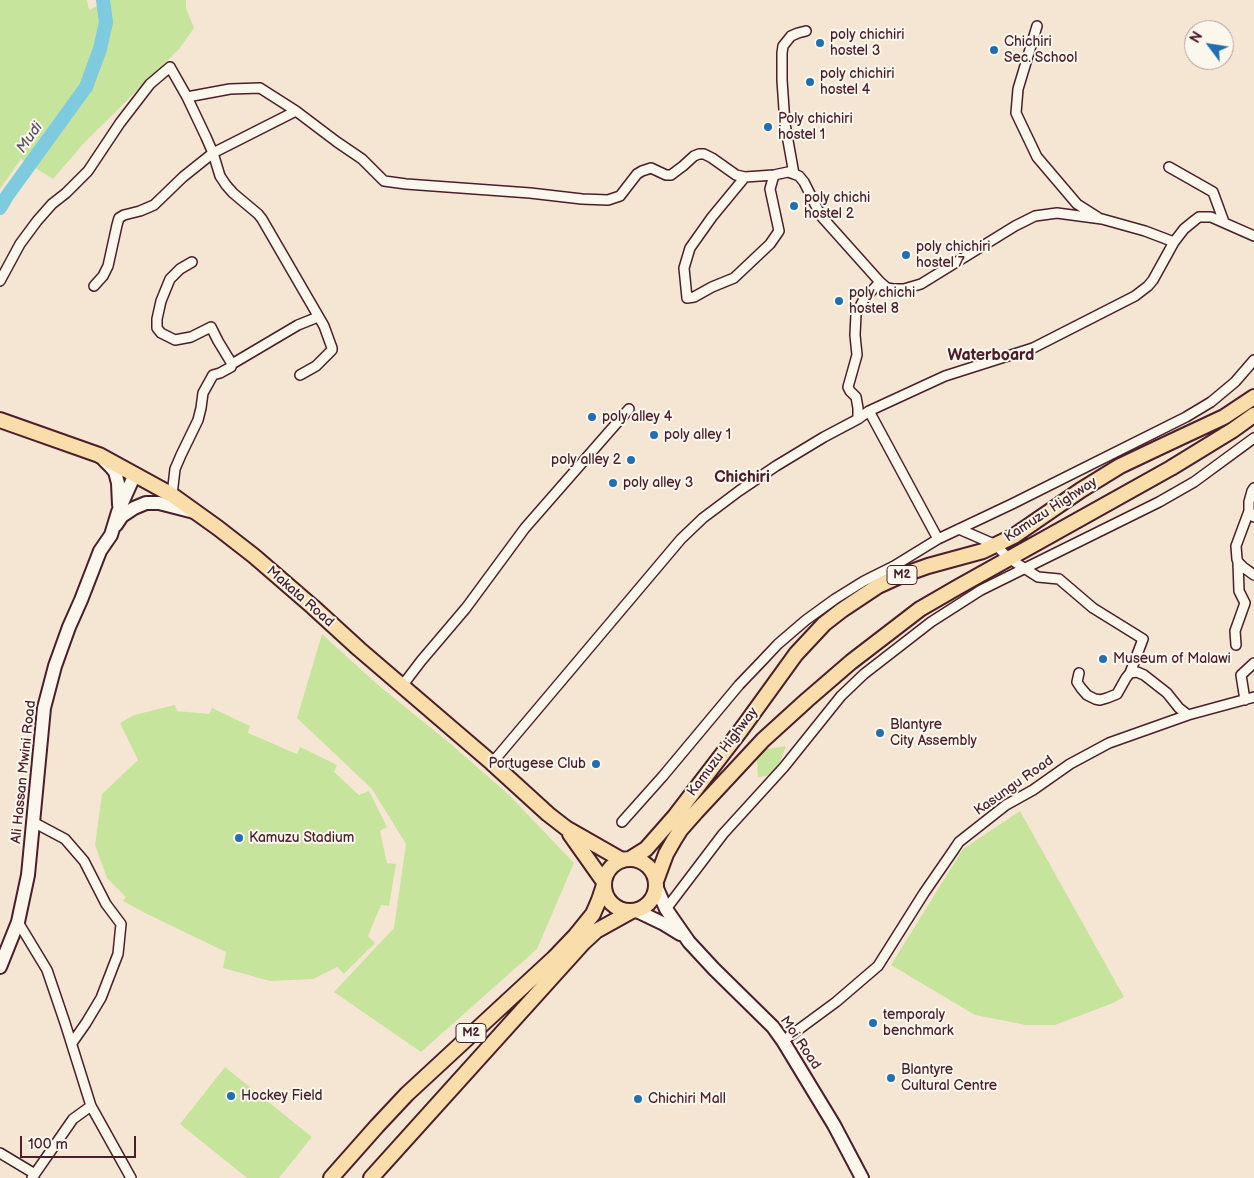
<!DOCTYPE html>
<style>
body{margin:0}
#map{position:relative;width:1254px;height:1178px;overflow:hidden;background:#f5e6d3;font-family:"Balsamiq Sans",sans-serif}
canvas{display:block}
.north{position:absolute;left:1184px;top:20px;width:50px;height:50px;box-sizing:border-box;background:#fbf7ec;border:1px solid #b4a19f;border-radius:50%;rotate:301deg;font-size:14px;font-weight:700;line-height:20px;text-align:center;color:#4a1f2b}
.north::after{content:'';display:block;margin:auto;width:18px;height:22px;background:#1f6fb2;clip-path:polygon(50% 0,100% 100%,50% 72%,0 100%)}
.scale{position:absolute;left:20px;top:1136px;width:116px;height:22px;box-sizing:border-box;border:2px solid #4a1f2b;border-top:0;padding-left:6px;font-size:15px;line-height:18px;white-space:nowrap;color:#4a1f2b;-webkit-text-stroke:4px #fbf7ec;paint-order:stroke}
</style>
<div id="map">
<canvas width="1254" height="1178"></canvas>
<div class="north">N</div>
<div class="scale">100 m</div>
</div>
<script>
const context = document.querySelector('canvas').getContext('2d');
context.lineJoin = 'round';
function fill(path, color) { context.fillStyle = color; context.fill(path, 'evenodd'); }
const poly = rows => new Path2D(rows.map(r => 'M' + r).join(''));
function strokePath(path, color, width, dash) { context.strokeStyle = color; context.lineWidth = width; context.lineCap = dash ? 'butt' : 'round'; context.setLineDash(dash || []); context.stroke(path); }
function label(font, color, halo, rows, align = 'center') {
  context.font = font + ' "Balsamiq Sans",sans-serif'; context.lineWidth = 4; context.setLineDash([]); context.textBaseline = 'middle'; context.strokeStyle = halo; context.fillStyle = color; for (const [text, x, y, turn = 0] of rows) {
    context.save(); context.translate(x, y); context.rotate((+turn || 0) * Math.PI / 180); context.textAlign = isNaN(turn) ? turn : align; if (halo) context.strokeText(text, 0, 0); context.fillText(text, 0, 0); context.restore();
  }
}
const green = poly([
 [0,0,87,0,89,10,111,0,186,0,186,8,194,28,179,49,84,143,53,179,21,159,0,189],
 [322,634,378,685,452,745,509,795,574,863,537,949,421,1052,334,992,394,928,406,844,372,789,297,718],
 [175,705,177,711,209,714,212,708,250,726,248,733,297,754,300,747,337,765,334,772,359,795,369,791,387,827,380,831,387,863,396,864,389,906,381,905,368,936,375,943,344,974,337,967,313,979,270,981,223,968,226,952,145,913,123,901,126,897,107,878,95,845,102,794,138,760,120,723,134,715],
 [786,746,775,775,758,777,757,760,762,750],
 [1020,811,1124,997,1113,1003,1055,1025,1026,1025,975,1015,891,965,963,849],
 [225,1067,312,1137,279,1178,247,1178,180,1124]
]);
const river = poly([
 [0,208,7,196,86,87,100,49,106,22,103,0]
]);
const minor = poly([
 [1037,26,1018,89,1016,113,1037,157,1077,204,1099,218],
 [187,97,230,89,260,88,296,111],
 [1169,167,1213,192,1224,222],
 [794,174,785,124,782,80,782,53,783,46,791,36,798,33,806,31],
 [745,177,712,217,690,248,684,268,687,298,694,297,712,287,734,278,770,244,779,231,770,189,774,175],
 [192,262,180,269,170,279,161,301,157,319,157,328,161,333,175,340,191,337,211,327,218,341,232,364],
 [0,281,20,244,37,221,52,204,66,193,88,171,120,123,150,84,170,67,187,97,206,137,213,153,220,176,226,185,233,193,258,214,262,219,324,326,332,348,332,350,316,366,300,375],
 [94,286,103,276,108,266,117,225,119,218,124,215,140,211,154,205,183,177,213,153,296,111,337,142,362,159,384,181,406,184,530,193,582,199,608,200,620,196,637,174,642,171,651,168,666,175,671,175,683,166,694,156,699,154,704,154,712,158,736,175,745,177,774,175,788,172,794,174,799,176,804,182,821,216,880,282,887,288,893,289,904,289,921,284,1015,226,1035,216,1057,213,1102,219,1145,231,1174,242],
 [869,411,938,539],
 [858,419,858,408,856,397,850,391,848,387,857,355,855,335,856,314,864,299,880,282],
 [1254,488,1252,491,1249,502,1249,511,1254,517],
 [172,495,175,469,181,455,198,420,201,408,203,393,213,375,220,373,231,367,232,364,298,325,318,317],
 [1249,511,1236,546,1237,559,1238,562,1243,567,1254,575],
 [959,529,996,545,1007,557,1038,577,1059,579,1093,608,1143,639,1130,673],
 [1236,645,1235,631,1245,603,1239,591,1238,562],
 [1079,673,1077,682,1081,688,1087,695,1095,699,1100,700,1107,698,1117,694,1126,678,1130,673,1137,672,1144,675,1167,693,1179,708,1188,715],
 [402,686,421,661,466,608,525,528,629,409],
 [1245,700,1241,675,1254,663],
 [492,763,681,539,703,518,739,491,776,466,824,437,858,419,869,411,945,376,1033,348,1135,296,1148,286,1153,280,1174,242,1184,229,1195,220,1199,217,1211,217,1254,236],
 [33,822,65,839,84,861,106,904,121,924,118,954,101,998,86,1023,72,1043],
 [622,822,663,776,739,685,762,661,778,644,806,620,835,599,864,581,894,566,938,539,1012,504,1186,417,1211,402,1235,382,1254,360],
 [666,909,723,834,784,767,841,696,864,674,931,622,981,590,1159,502,1194,482,1254,438],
 [18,922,47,970,65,1023,91,1106,131,1178],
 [783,1041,836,1002,878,966,924,893,953,851,959,842,1006,805,1033,790,1070,764,1109,743,1188,715,1254,697],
 [0,1153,35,1174],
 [32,1178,73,1119,91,1106]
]);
const secondary = poly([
 [104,460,110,466,115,472,118,483,119,505],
 [116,525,122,516,134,508,146,503,159,503,194,512],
 [656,886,666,909,689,942,714,969,773,1027,783,1041,834,1125,862,1178],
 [637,911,662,923,680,934],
 [0,967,18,922,28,875,44,708,55,666,69,627,81,600,100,551,111,535,118,512,135,474]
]);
const primary = poly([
 [0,420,99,455,172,495,218,528,254,556,313,607,359,649,492,763,548,814,566,828,622,860],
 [570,834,604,882]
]);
const trunk = poly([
 '604 885a26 26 0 1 1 52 0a26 26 0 1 1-52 0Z',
 [630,859,646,849,675,816,741,730,796,654,824,624,842,610,878,586,900,576,928,566,983,551,1014,536,1081,490,1120,466,1160,447,1224,417,1254,397],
 [656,881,666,854,674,840,681,829,696,812,763,740,807,700,851,662,920,609,958,587,1171,468,1233,430,1254,415],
 [331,1178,377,1126,407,1094,554,958,576,935,593,914,599,900,604,885],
 [371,1178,583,943,596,931,632,911]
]);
const markers = [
 [820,43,5,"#1f6fb2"],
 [994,50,5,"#1f6fb2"],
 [810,82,5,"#1f6fb2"],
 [768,127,5,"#1f6fb2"],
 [794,206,5,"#1f6fb2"],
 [906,255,5,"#1f6fb2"],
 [839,301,5,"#1f6fb2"],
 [592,417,5,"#1f6fb2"],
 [654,435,5,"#1f6fb2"],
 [631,460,5,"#1f6fb2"],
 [613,483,5,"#1f6fb2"],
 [1103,659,5,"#1f6fb2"],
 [880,733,5,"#1f6fb2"],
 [596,764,5,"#1f6fb2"],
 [239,838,5,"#1f6fb2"],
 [873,1023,5,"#1f6fb2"],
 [891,1078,5,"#1f6fb2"],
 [231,1096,5,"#1f6fb2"],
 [638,1099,5,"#1f6fb2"]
];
const shields = [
 [902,575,30],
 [471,1033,30]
];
const shieldNames = [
 ["M2",902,575],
 ["M2",471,1033]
];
const poiNames = [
 ["poly chichiri",830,35],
 ["hostel 3",830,51],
 ["Chichiri",1004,42],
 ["Sec. School",1004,58],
 ["poly chichiri",820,74],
 ["hostel 4",820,90],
 ["Poly chichiri",778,119],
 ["hostel 1",778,135],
 ["poly chichi",804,198],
 ["hostel 2",804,214],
 ["poly chichiri",916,247],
 ["hostel 7",916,263],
 ["poly chichi",849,293],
 ["hostel 8",849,309],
 ["poly alley 4",602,417],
 ["poly alley 1",664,435],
 ["poly alley 2",621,460,"right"],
 ["poly alley 3",623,483],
 ["Museum of Malawi",1113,659],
 ["Blantyre",890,725],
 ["City Assembly",890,741],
 ["Portugese Club",586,764,"right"],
 ["Kamuzu Stadium",249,838],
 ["temporaly",883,1015],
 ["benchmark",883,1031],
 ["Blantyre",901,1070],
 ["Cultural Centre",901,1086],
 ["Hockey Field",241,1096],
 ["Chichiri Mall",648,1099]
];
const streetNames = [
 ["Kamuzu Highway",1051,510,-33],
 ["Makata Road",300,597,41],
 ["Kamuzu Highway",723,752,-53],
 ["Ali Hassan Mwini Road",24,772,-84],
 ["Kasungu Road",1014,786,-35],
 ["Moi Road",800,1043,56]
];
const waterNames = [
 ["Mudi",30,138,-55]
];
const quarterNames = [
 ["Waterboard",991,356],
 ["Chichiri",742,478]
];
fill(green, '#c7e49c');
strokePath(river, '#7ecade', 14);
strokePath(minor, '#4a1f2b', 12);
strokePath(secondary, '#4a1f2b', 16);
strokePath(primary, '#4a1f2b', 18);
strokePath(trunk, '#4a1f2b', 18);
strokePath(minor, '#fbf7ec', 9);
strokePath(secondary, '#fbf7ec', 12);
strokePath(primary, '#f9deab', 14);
strokePath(trunk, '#f9deab', 14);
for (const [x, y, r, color] of markers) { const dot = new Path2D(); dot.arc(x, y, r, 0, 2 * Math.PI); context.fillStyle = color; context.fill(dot); strokePath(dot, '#fbf7ec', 2); }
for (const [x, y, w] of shields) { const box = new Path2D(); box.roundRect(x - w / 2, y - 9.5, w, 19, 4); context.fillStyle = '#fbf7ec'; context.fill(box); strokePath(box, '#4a1f2b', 1); }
label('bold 12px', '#4a1f2b', null, shieldNames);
label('14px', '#4a1f2b', '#fbf7ec', poiNames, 'left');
label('14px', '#4a1f2b', '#fbf7ec', streetNames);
label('italic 15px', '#5a5261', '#fbf7ec', waterNames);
label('bold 16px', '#4a1f2b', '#fbf7ec', quarterNames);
</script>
